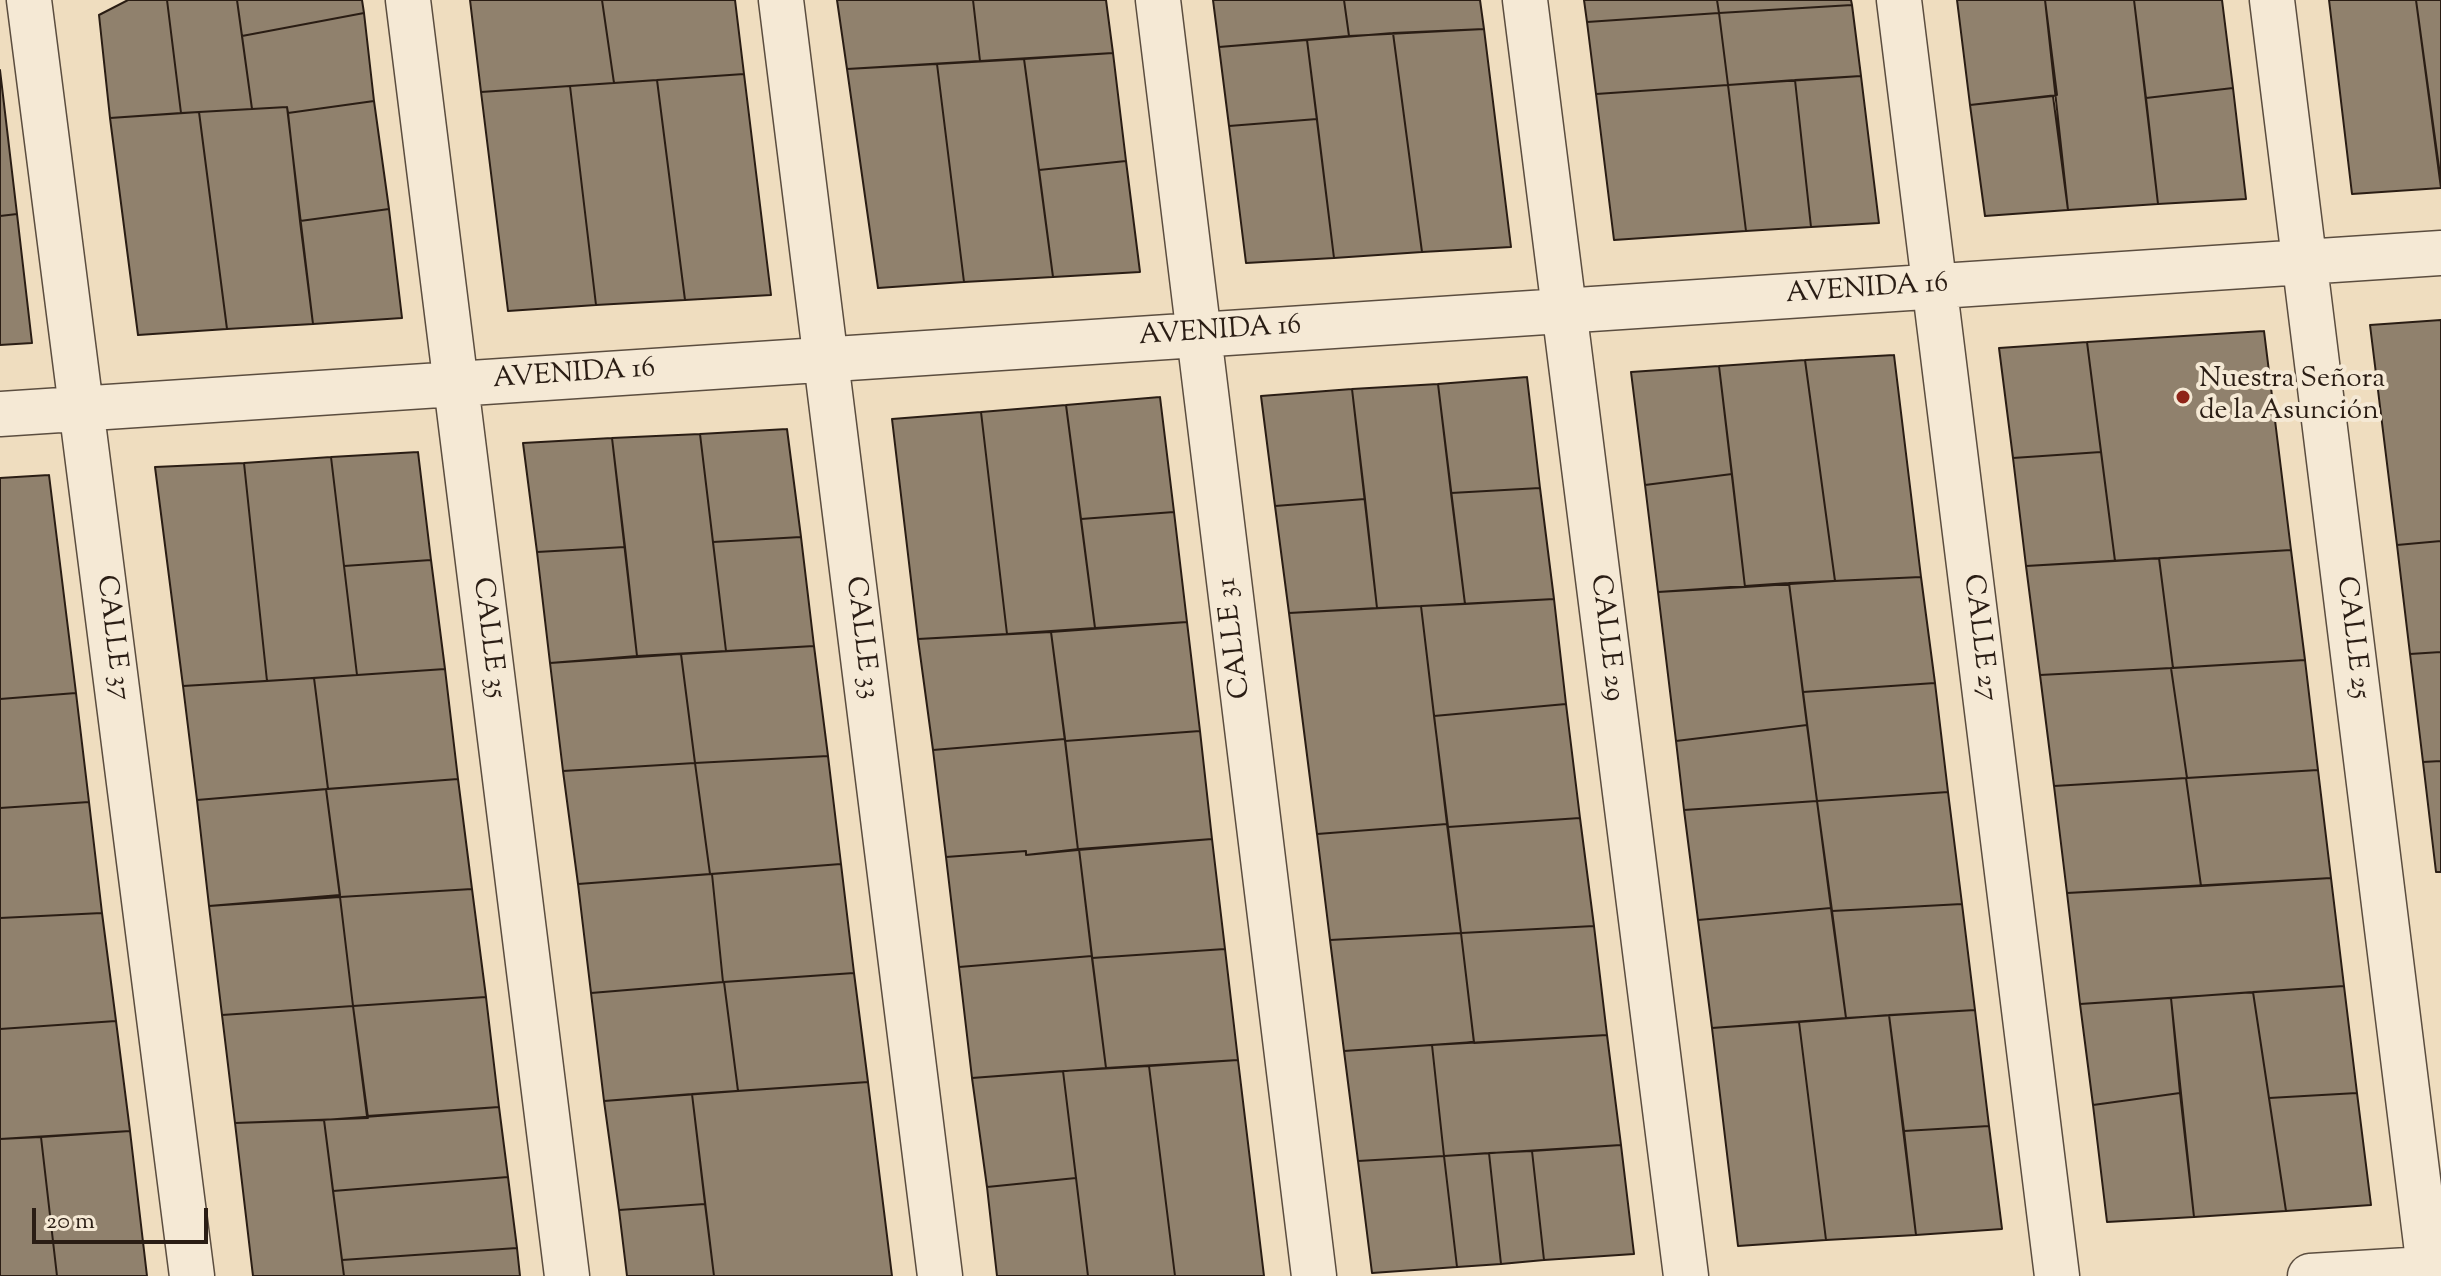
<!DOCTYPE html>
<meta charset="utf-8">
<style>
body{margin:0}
#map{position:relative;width:2441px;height:1276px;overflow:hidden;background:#efddbf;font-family:"Sorts Mill Goudy",serif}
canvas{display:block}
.scale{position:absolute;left:32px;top:1208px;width:176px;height:36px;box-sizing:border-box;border:4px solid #2a1d14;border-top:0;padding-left:10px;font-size:24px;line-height:28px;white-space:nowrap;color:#2a1d14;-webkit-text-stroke:6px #f5e9d5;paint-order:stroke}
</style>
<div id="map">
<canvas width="2441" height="1276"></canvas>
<div class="scale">20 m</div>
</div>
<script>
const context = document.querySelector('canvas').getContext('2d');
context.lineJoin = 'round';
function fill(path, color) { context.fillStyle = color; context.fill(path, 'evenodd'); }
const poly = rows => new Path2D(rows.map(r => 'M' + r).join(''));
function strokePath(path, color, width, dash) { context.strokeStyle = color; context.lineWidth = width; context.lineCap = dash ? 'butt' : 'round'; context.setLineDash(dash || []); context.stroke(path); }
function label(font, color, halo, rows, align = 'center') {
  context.font = font + ' "Sorts Mill Goudy",serif'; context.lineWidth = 8; context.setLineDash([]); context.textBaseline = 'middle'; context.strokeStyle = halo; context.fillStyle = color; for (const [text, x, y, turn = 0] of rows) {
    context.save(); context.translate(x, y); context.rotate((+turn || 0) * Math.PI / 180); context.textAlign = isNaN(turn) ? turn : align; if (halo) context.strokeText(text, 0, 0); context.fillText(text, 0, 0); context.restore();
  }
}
const building = poly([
 [128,0,167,0,181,113,110,118,99,15,128,0],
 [167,0,237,0,252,109,181,113,167,0],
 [237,0,362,0,364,13,242,36,237,0],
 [470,0,602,0,614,83,481,92,470,0],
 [602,0,735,0,744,74,614,83,602,0],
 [837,0,973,0,980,61,847,69,837,0],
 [973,0,1106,0,1113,53,980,61,973,0],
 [1213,0,1344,0,1349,36,1219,47,1213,0],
 [1344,0,1480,0,1484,29,1349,36,1344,0],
 [1584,0,1717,0,1719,13,1587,22,1584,0],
 [1717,0,1851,0,1852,5,1719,13,1717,0],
 [1957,0,2045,0,2057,95,1970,105,1957,0],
 [2045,0,2134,0,2158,204,2068,210,2045,0],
 [2134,0,2222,0,2233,88,2146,98,2134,0],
 [2329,0,2416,0,2441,188,2352,194,2329,0],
 [2416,0,2441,0,2441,182,2416,0],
 [1852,5,1861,76,1728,85,1719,13,1852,5],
 [364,13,374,101,288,113,287,107,252,109,242,36,364,13],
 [1719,13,1728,85,1596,94,1587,22,1719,13],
 [1484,29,1511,247,1422,252,1393,33,1484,29],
 [1393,33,1422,252,1334,258,1307,40,1393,33],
 [1307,40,1317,119,1229,126,1219,47,1307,40],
 [1113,53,1126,161,1039,170,1024,59,1113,53],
 [1024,59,1053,277,964,282,937,64,1024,59],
 [937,64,964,282,878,288,847,69,937,64],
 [0,70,17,214,0,216,0,70],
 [744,74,771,295,685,300,657,80,744,74],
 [1861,76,1879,223,1811,227,1795,80,1861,76],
 [657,80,685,300,596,305,570,86,657,80],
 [1795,80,1811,227,1746,231,1728,85,1795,80],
 [1728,85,1746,231,1614,240,1596,94,1728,85],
 [570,86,596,305,508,311,481,92,570,86],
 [2233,88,2246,199,2158,204,2146,98,2233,88],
 [2053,96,2068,210,1985,216,1970,105,2053,96],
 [374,101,389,209,300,221,288,113,374,101],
 [287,107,313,324,227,329,199,112,287,107],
 [199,112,227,329,138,335,110,118,199,112],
 [1317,119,1334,258,1246,263,1229,126,1317,119],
 [1126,161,1140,272,1053,277,1039,170,1126,161],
 [389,209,402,318,313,324,300,221,389,209],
 [17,214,32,343,0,345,0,216,17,214],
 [2441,320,2441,541,2397,545,2370,325,2441,320],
 [2264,331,2291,550,2115,561,2087,342,2264,331],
 [2087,342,2101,452,2013,458,1999,348,2087,342],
 [1894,355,1921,577,1835,581,1805,360,1894,355],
 [1805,360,1835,581,1745,587,1719,366,1805,360],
 [1719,366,1732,474,1645,485,1631,372,1719,366],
 [1527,377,1540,488,1451,493,1438,384,1527,377],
 [1438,384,1465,604,1377,608,1352,389,1438,384],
 [1352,389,1365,499,1275,506,1261,396,1352,389],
 [1160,397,1174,512,1081,519,1066,405,1160,397],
 [1066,405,1095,628,1007,634,981,412,1066,405],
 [981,412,1007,634,918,639,892,419,981,412],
 [787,429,801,537,713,542,700,434,787,429],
 [700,434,726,651,637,656,612,438,700,434],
 [612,438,625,547,537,552,523,443,612,438],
 [418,452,431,560,344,566,331,457,418,452],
 [2101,452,2115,561,2026,566,2013,458,2101,452],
 [331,457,357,675,267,681,244,463,331,457],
 [244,463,267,681,183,686,155,467,244,463],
 [1732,474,1745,587,1658,592,1645,485,1732,474],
 [49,475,76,693,0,699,0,478,49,475],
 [1540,488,1554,599,1465,604,1451,493,1540,488],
 [1365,499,1377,608,1289,613,1275,506,1365,499],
 [1174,512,1187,622,1095,628,1081,519,1174,512],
 [801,537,814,646,726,651,713,542,801,537],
 [2441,541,2441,652,2410,654,2397,545,2441,541],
 [625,547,637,656,550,663,537,552,625,547],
 [2291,550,2305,660,2173,668,2159,558,2291,550],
 [2159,558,2173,668,2040,675,2026,566,2159,558],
 [431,560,445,669,357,675,344,566,431,560],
 [1921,577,1935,683,1803,692,1789,583,1921,577],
 [1789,583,1807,725,1676,741,1658,592,1789,583],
 [1554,599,1566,704,1434,716,1421,606,1554,599],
 [1421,606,1447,824,1317,834,1289,613,1421,606],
 [1187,622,1200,731,1065,741,1051,632,1187,622],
 [1051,632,1065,739,933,750,918,639,1051,632],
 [814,646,828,756,695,763,681,654,814,646],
 [2441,652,2441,761,2423,762,2410,654,2441,652],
 [681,654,695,763,563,771,550,663,681,654],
 [2305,660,2318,770,2187,778,2171,668,2305,660],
 [2171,668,2187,778,2054,786,2040,675,2171,668],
 [445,669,458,779,328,789,314,678,445,669],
 [314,678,328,789,197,800,183,686,314,678],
 [1935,683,1948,792,1817,801,1803,692,1935,683],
 [76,693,89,802,0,808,0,699,76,693],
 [1566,704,1580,818,1448,827,1434,716,1566,704],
 [1807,725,1817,801,1684,810,1676,741,1807,725],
 [1200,731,1212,839,1078,850,1065,741,1200,731],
 [1065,739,1078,850,1026,855,1026,851,946,857,933,750,1065,739],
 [828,756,841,864,710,874,695,763,828,756],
 [2441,761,2441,872,2436,872,2423,762,2441,761],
 [695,763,710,874,578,884,563,771,695,763],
 [2318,770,2331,878,2201,886,2186,778,2318,770],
 [2186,778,2201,886,2067,893,2054,786,2186,778],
 [458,779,472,889,340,897,326,789,458,779],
 [326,789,340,895,209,906,197,800,326,789],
 [1948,792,1962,904,1832,911,1817,801,1948,792],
 [1817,801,1831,908,1698,920,1684,810,1817,801],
 [89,802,102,913,0,918,0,808,89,802],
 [1580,818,1594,926,1461,933,1448,827,1580,818],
 [1447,824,1461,933,1330,940,1317,834,1447,824],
 [1212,839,1225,949,1092,958,1079,849,1212,839],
 [1079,849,1092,956,959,967,946,857,1026,851,1026,855,1079,849],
 [841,864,854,973,723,982,712,874,841,864],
 [712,874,723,982,591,993,578,884,712,874],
 [2331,878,2344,986,2080,1004,2067,893,2331,878],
 [472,889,486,997,353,1006,340,897,472,889],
 [340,897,353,1006,222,1015,209,906,340,897],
 [1962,904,1975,1010,1846,1018,1832,911,1962,904],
 [1831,908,1846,1018,1712,1028,1698,920,1831,908],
 [102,913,116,1021,0,1029,0,918,102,913],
 [1594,926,1607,1035,1474,1043,1461,933,1594,926],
 [1461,933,1474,1042,1344,1051,1330,940,1461,933],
 [1225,949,1238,1060,1106,1068,1092,958,1225,949],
 [1092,956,1106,1068,972,1078,959,967,1092,956],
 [854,973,868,1082,738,1091,724,982,854,973],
 [724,982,738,1091,604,1101,591,993,724,982],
 [2344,986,2357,1093,2269,1098,2253,992,2344,986],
 [2253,992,2286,1211,2194,1217,2171,998,2253,992],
 [486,997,499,1107,367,1116,353,1006,486,997],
 [2171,998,2180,1093,2093,1105,2080,1004,2171,998],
 [353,1006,368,1118,235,1123,222,1015,353,1006],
 [1975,1010,1989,1126,1904,1131,1889,1015,1975,1010],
 [1889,1015,1916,1235,1826,1240,1799,1022,1889,1015],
 [116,1021,130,1131,0,1139,0,1029,116,1021],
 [1799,1022,1826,1240,1738,1246,1712,1028,1799,1022],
 [1607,1035,1621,1145,1444,1156,1432,1045,1607,1035],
 [1432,1045,1444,1156,1358,1161,1344,1051,1432,1045],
 [1238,1060,1264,1276,1175,1276,1149,1066,1238,1060],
 [1149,1066,1175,1276,1088,1276,1063,1071,1149,1066],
 [1063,1071,1076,1178,987,1187,972,1078,1063,1071],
 [868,1082,892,1276,714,1276,692,1094,868,1082],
 [2180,1093,2194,1217,2107,1222,2093,1105,2180,1093],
 [2357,1093,2371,1205,2286,1211,2269,1098,2357,1093],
 [692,1094,705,1204,619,1210,604,1101,692,1094],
 [499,1107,508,1177,333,1191,324,1120,499,1107],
 [324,1120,344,1276,253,1276,235,1123,324,1120],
 [1989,1126,2002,1229,1916,1235,1904,1131,1989,1126],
 [130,1131,147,1276,57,1276,41,1137,130,1131],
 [41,1137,57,1276,0,1276,0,1139,41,1137],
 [1621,1145,1634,1254,1544,1260,1532,1151,1621,1145],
 [1532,1151,1544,1260,1501,1264,1489,1153,1532,1151],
 [1489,1153,1501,1264,1457,1267,1444,1156,1489,1153],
 [1444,1156,1457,1267,1372,1273,1358,1161,1444,1156],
 [508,1177,517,1248,342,1260,333,1191,508,1177],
 [1076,1178,1088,1276,997,1276,987,1187,1076,1178],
 [705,1204,714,1276,627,1276,619,1210,705,1204],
 [517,1248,520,1276,344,1276,342,1260,517,1248]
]);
const minor = poly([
 [29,0,192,1276],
 [408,0,567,1276],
 [781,0,940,1276],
 [1158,0,1314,1276],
 [1525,0,1686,1276],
 [1899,0,2057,1276],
 [2272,0,2430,1276],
 [0,414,2441,253],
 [2310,1276,2441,1268]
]);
const markers = [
 [2183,397,8,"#8f2418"]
];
const streetNames = [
 ["AVENIDA 16",1867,291,-4],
 ["AVENIDA 16",1220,333,-4],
 ["AVENIDA 16",574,376,-4],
 ["CALLE 37",111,638,83],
 ["CALLE 35",487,638,83],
 ["CALLE 33",860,638,83],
 ["CALLE 31",1236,638,-97],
 ["CALLE 29",1605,638,83],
 ["CALLE 27",1978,638,83],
 ["CALLE 25",2351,638,83]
];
const poiNames = [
 ["Nuestra Señora",2199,381],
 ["de la Asunción",2199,413]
];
fill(building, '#90816d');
strokePath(building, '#2a1d14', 2);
strokePath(minor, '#5b4d3f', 47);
strokePath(minor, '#f5e9d5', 44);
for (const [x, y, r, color] of markers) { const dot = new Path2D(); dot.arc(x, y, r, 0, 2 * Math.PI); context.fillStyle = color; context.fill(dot); strokePath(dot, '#f5e9d5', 3); }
label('28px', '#2a1d14', '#f5e9d5', streetNames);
label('28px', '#2a1d14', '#f5e9d5', poiNames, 'left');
</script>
